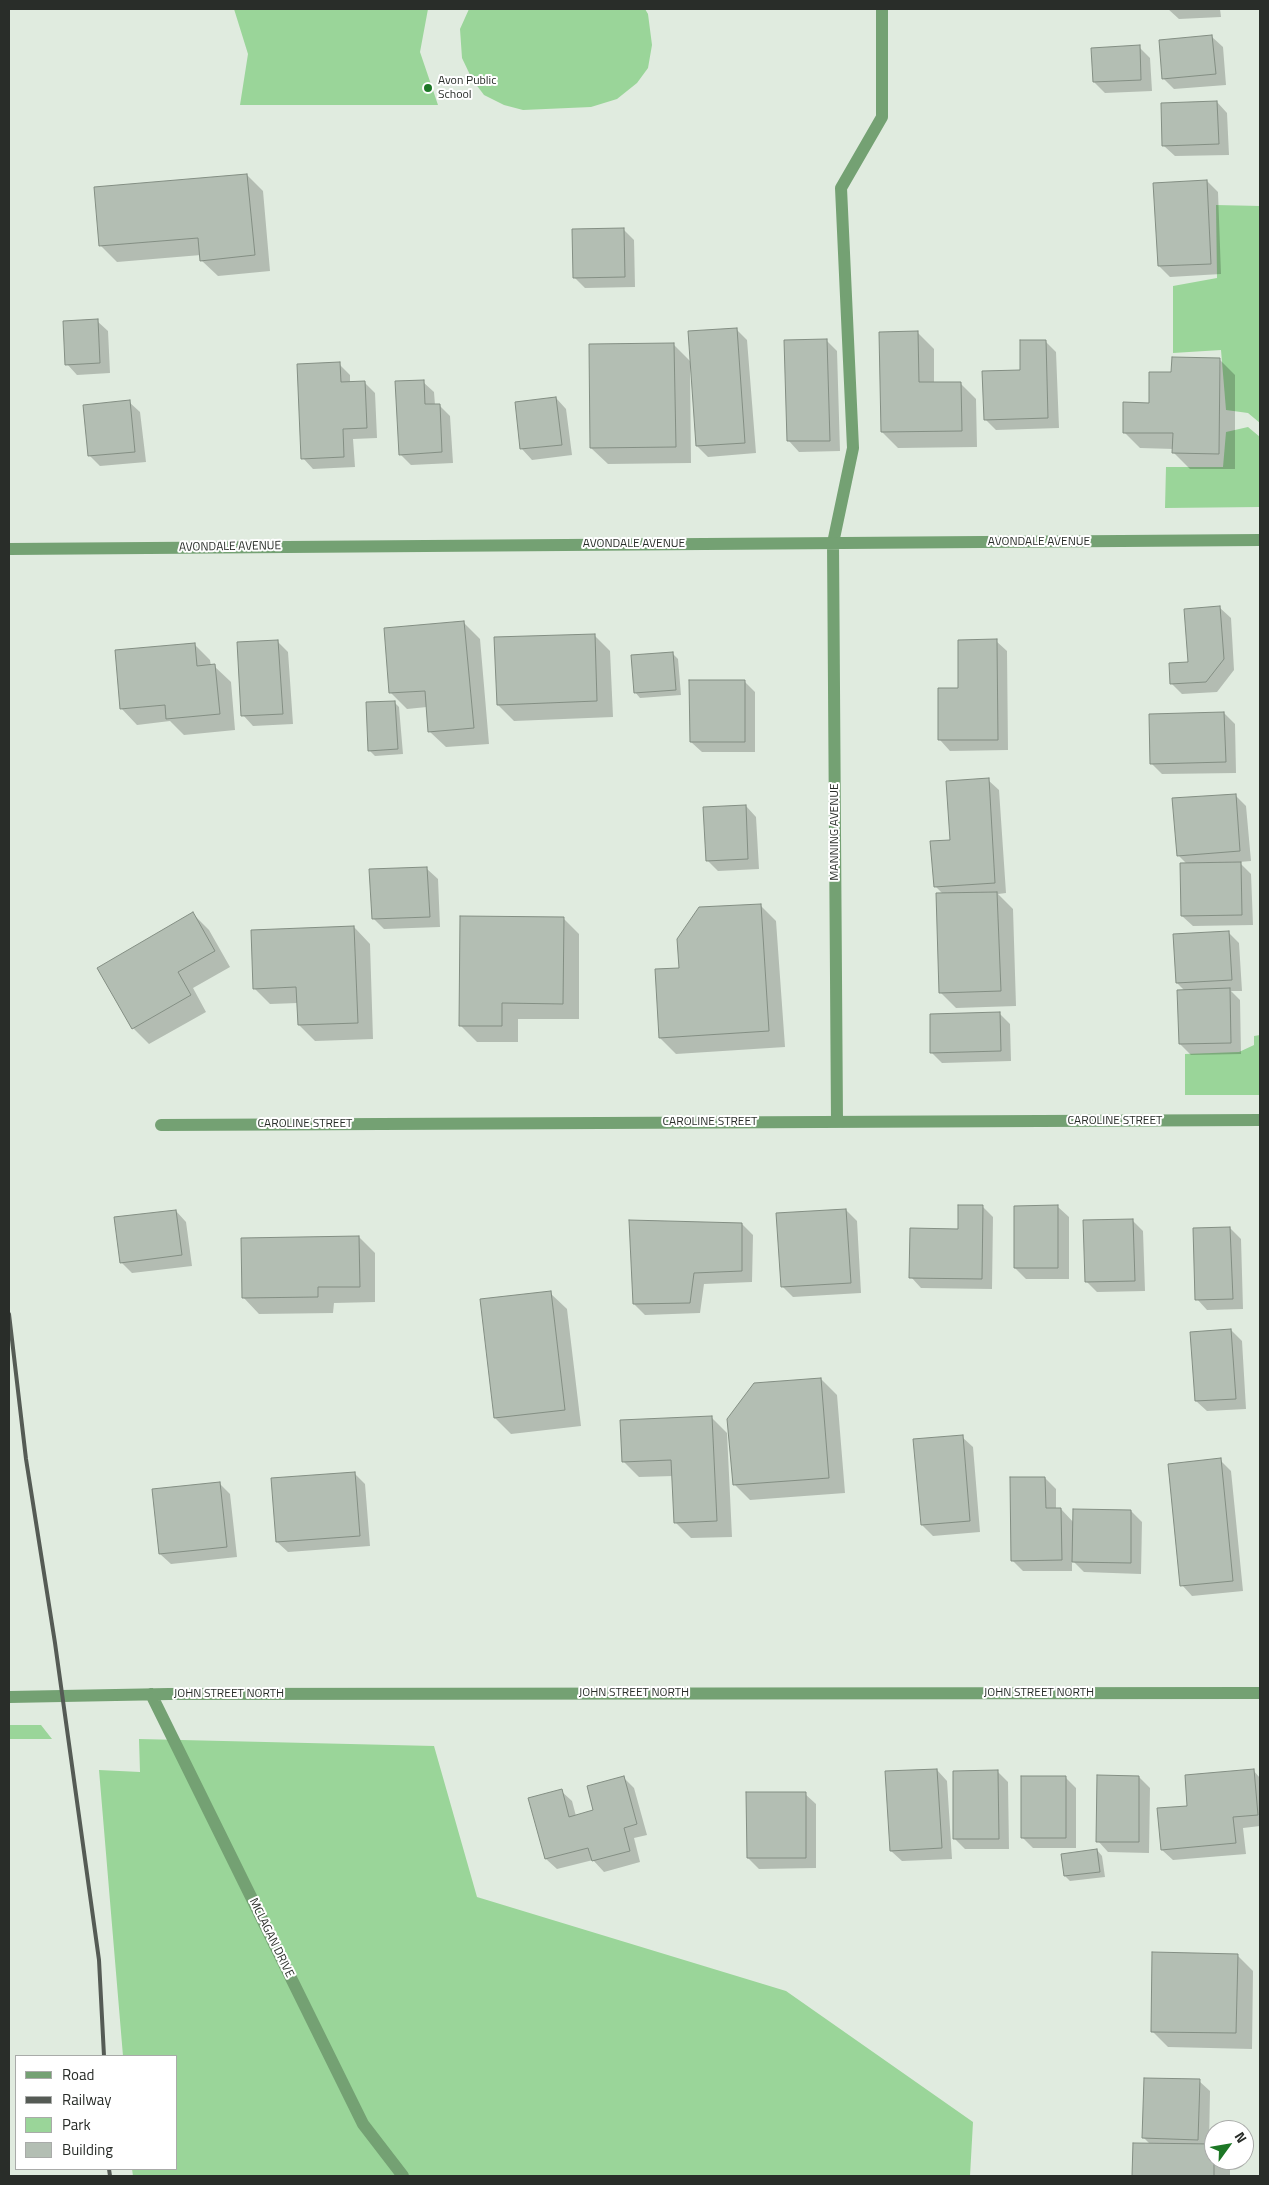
<!DOCTYPE html>
<style>
body{margin:0}
#map{position:relative;width:1269px;height:2185px;overflow:hidden;background:#e0ebdf;font-family:"Titillium Web",sans-serif}
canvas{display:block}
.frame{position:absolute;inset:0;border:10px solid #292d29;pointer-events:none}
.legend{position:absolute;left:15px;top:2055px;width:162px;height:115px;box-sizing:border-box;background:#fff;border:1px solid #a9aba9;margin:0;padding:6px 9px;list-style:none;font-size:15px;color:#292d29}
.legend li{display:flex;align-items:center;gap:10px;height:25px}
.legend b{width:25px;border:1px solid #a9aba9}
.north{position:absolute;left:1204px;top:2120px;width:50px;height:50px;box-sizing:border-box;background:#fff;border:1px solid #a9aba9;border-radius:50%;rotate:58deg;font-size:14px;font-weight:700;line-height:20px;text-align:center;color:#292d29}
.north::after{content:'';display:block;margin:auto;width:18px;height:22px;background:#1d7726;clip-path:polygon(50% 0,100% 100%,50% 72%,0 100%)}
</style>
<div id="map">
<canvas width="1269" height="2185"></canvas>
<div class="frame"></div>
<ul class="legend">
<li><b style="height:6px;background:#74a173"></b>Road</li>
<li><b style="height:6px;background:#555b55"></b>Railway</li>
<li><b style="height:14px;background:#9ad599"></b>Park</li>
<li><b style="height:14px;background:#b3beb3"></b>Building</li>
</ul>
<div class="north">N</div>
</div>
<script>
const context = document.querySelector('canvas').getContext('2d');
context.lineJoin = 'round';
function fill(path, color) { context.fillStyle = color; context.fill(path, 'evenodd'); }
const poly = rows => new Path2D(rows.map(r => 'M' + r).join(''));
function strokePath(path, color, width, dash) { context.strokeStyle = color; context.lineWidth = width; context.lineCap = dash ? 'butt' : 'round'; context.setLineDash(dash || []); context.stroke(path); }
function label(font, color, halo, rows, align = 'center') {
  context.font = font + ' "Titillium Web",sans-serif'; context.lineWidth = 4; context.setLineDash([]); context.textBaseline = 'middle'; context.strokeStyle = halo; context.fillStyle = color; for (const [text, x, y, turn = 0] of rows) {
    context.save(); context.translate(x, y); context.rotate((+turn || 0) * Math.PI / 180); context.textAlign = isNaN(turn) ? turn : align; if (halo) context.strokeText(text, 0, 0); context.fillText(text, 0, 0); context.restore();
  }
}
const green = poly([
 [234,9,428,9,420,52,438,105,240,105,248,54],
 [469,9,645,9,648,14,652,45,648,68,637,83,617,99,591,107,523,110,504,105,484,95,472,79,462,58,460,29],
 [1216,205,1260,206,1260,423,1248,413,1226,410,1221,350,1173,353,1173,286,1217,278],
 [1248,427,1260,437,1260,507,1165,508,1166,467,1223,467,1226,432],
 [1260,1035,1260,1095,1185,1095,1185,1054,1239,1052,1254,1045,1254,1036],
 [9,1725,41,1725,52,1739,9,1739],
 [139,1739,434,1746,477,1897,786,1991,973,2122,970,2176,133,2176,132,2169,176,2169,176,2056,123,2056,99,1770,140,1772]
]);
const shadow = poly([
 [1168,9,1220,9,1221,17,1179,19],
 [1212,37,1223,47,1226,85,1174,89,1163,78],
 [1139,47,1150,58,1152,91,1105,93,1094,82],
 [1217,102,1227,113,1229,155,1175,156,1164,146],
 [247,175,263,191,270,271,218,276,201,260,201,255,117,262,101,246,95,189],
 [1207,181,1218,192,1221,274,1170,277,1159,266],
 [623,229,634,240,635,287,585,288,574,277],
 [97,321,108,331,110,373,77,375,67,364],
 [736,329,747,340,756,453,708,457,697,446,692,368,690,368,691,463,608,464,591,448,673,344,691,362],
 [918,333,934,349,934,383,960,383,976,399,977,447,898,448,882,432],
 [826,340,837,351,840,451,799,452,789,441],
 [1045,341,1056,352,1059,428,996,430,985,419],
 [1219,359,1235,375,1235,469,1190,469,1174,453,1174,449,1140,448,1124,432,1150,404,1172,374],
 [339,364,350,375,350,383,364,382,375,393,377,438,353,439,355,467,313,469,303,458],
 [423,382,434,392,435,405,439,405,450,416,453,463,411,465,400,454],
 [556,398,566,409,572,455,532,460,522,449,516,403],
 [129,402,140,412,146,462,100,466,89,455],
 [1220,608,1231,618,1234,670,1217,692,1182,694,1171,683,1189,663],
 [464,623,480,639,489,744,446,747,429,731,427,707,407,709,391,693],
 [594,635,610,651,613,717,514,721,498,705],
 [277,641,288,652,293,724,253,726,243,715],
 [996,641,1007,651,1008,750,950,751,940,740,960,689],
 [194,644,210,660,211,666,214,666,231,682,235,730,184,735,170,721,137,725,121,708],
 [673,654,678,659,681,695,640,698,635,692],
 [744,681,755,692,755,752,702,752,691,742],
 [394,702,399,707,403,754,375,756,370,751],
 [1224,713,1235,724,1236,773,1162,774,1152,764],
 [988,780,999,790,1006,893,998,894,1013,909,1016,1006,956,1008,940,992,943,894,935,886,952,841],
 [1235,795,1246,806,1251,861,1239,862,1251,874,1253,925,1193,926,1182,916,1187,864,1178,855],
 [746,806,756,817,759,869,718,871,707,860],
 [427,869,438,879,440,927,384,929,373,918],
 [760,905,776,921,785,1047,676,1054,660,1038,680,969],
 [193,914,209,930,230,967,193,988,206,1012,149,1044,133,1028],
 [563,918,579,934,579,1019,518,1019,518,1042,477,1042,461,1026],
 [354,927,370,944,373,1039,315,1041,299,1025,298,1003,270,1004,254,988],
 [1228,932,1239,943,1242,991,1231,991,1240,1000,1241,1054,1191,1055,1180,1044,1185,991,1177,983],
 [999,1013,1010,1024,1011,1061,942,1063,932,1053],
 [982,1206,993,1217,992,1289,921,1288,911,1277],
 [1058,1207,1069,1217,1069,1279,1026,1279,1015,1268],
 [846,1210,857,1221,861,1293,793,1297,782,1286],
 [176,1211,186,1222,192,1266,132,1273,121,1262],
 [1132,1220,1143,1231,1145,1291,1097,1292,1086,1281],
 [742,1224,753,1235,752,1282,704,1284,700,1313,645,1315,634,1304],
 [1230,1228,1241,1239,1243,1309,1207,1310,1197,1299],
 [359,1237,375,1253,375,1302,334,1303,333,1313,259,1314,243,1297],
 [550,1293,567,1309,581,1426,511,1434,495,1418],
 [1231,1330,1242,1341,1246,1409,1207,1411,1196,1401],
 [821,1379,837,1395,845,1493,750,1500,734,1484],
 [711,1417,727,1433,732,1537,691,1538,675,1522,673,1476,639,1477,623,1461],
 [962,1437,973,1447,980,1532,933,1536,922,1525],
 [1220,1460,1231,1471,1243,1591,1192,1596,1182,1585],
 [354,1473,365,1484,370,1546,288,1552,277,1542],
 [1045,1478,1056,1489,1056,1509,1061,1509,1074,1523,1131,1511,1142,1522,1141,1574,1084,1572,1072,1560,1072,1571,1023,1571,1012,1560],
 [219,1483,230,1494,237,1557,171,1564,160,1554],
 [937,1770,947,1781,952,1859,902,1861,891,1851],
 [1253,1770,1260,1778,1260,1826,1243,1828,1246,1854,1173,1860,1162,1850,1189,1807],
 [997,1771,1008,1782,1009,1849,965,1849,955,1839],
 [623,1777,634,1788,647,1835,634,1838,640,1862,604,1872,593,1860,557,1869,546,1859,561,1791,572,1801,576,1816,595,1811],
 [1139,1777,1150,1788,1149,1853,1108,1852,1098,1841],
 [1066,1778,1076,1788,1076,1848,1033,1848,1022,1837],
 [805,1794,816,1804,816,1868,759,1869,748,1858],
 [1097,1850,1102,1856,1105,1877,1070,1881,1065,1876],
 [1237,1955,1253,1971,1252,2049,1168,2047,1152,2031],
 [1199,2081,1210,2091,1209,2145,1214,2145,1214,2160,1230,2161,1230,2176,1134,2176,1134,2144,1151,2145,1144,2138]
]);
const building = poly([
 [1212,35,1216,74,1162,79,1159,40,1212,35],
 [1140,45,1141,80,1093,82,1091,48,1140,45],
 [1217,101,1219,144,1162,146,1161,103,1217,101],
 [247,174,255,255,200,261,198,238,99,246,94,187,247,174],
 [1207,180,1211,264,1158,266,1153,183,1207,180],
 [624,228,625,277,573,278,572,229,624,228],
 [98,319,100,363,65,365,63,321,98,319],
 [737,328,745,443,696,446,688,331,737,328],
 [918,331,919,382,961,382,962,431,881,432,879,332,918,331],
 [827,339,830,441,787,441,784,340,827,339],
 [1020,340,1046,340,1048,418,984,420,982,371,1020,370,1020,340],
 [674,343,676,447,590,448,589,344,674,343],
 [1172,357,1220,358,1219,454,1172,453,1173,433,1123,433,1123,402,1149,403,1149,372,1171,372,1172,357],
 [340,362,341,382,365,381,367,428,343,429,344,457,301,459,297,364,340,362],
 [424,380,425,404,440,404,442,452,399,455,395,381,424,380],
 [556,397,562,445,520,449,515,402,556,397],
 [130,400,135,452,88,456,83,405,130,400],
 [1220,606,1224,659,1206,682,1170,684,1169,663,1188,662,1184,609,1220,606],
 [464,621,474,728,428,732,425,691,389,693,384,628,464,621],
 [595,634,597,701,497,705,494,637,595,634],
 [997,639,998,740,938,740,938,688,958,688,958,640,997,639],
 [278,640,283,714,241,716,237,642,278,640],
 [195,643,197,666,215,664,220,714,166,719,165,705,120,709,115,650,195,643],
 [673,652,676,690,634,693,631,655,673,652],
 [689,680,745,680,745,742,690,742,689,680],
 [395,701,398,749,368,751,366,702,395,701],
 [1224,712,1226,762,1150,764,1149,714,1224,712],
 [989,778,995,883,934,887,930,841,950,840,946,781,989,778],
 [1236,794,1240,851,1177,856,1172,798,1236,794],
 [746,805,748,859,706,861,703,807,746,805],
 [1241,862,1242,915,1181,916,1180,863,1241,862],
 [427,867,430,917,372,919,369,869,427,867],
 [997,892,1001,991,939,993,936,893,997,892],
 [761,904,769,1031,659,1038,655,969,679,968,677,939,699,907,761,904],
 [193,912,215,951,178,972,191,995,132,1029,97,968,193,912],
 [460,916,564,917,563,1004,502,1003,502,1026,459,1026,460,916],
 [354,926,358,1023,298,1025,296,987,253,989,251,930,354,926],
 [1229,931,1232,980,1176,983,1173,934,1229,931],
 [1230,988,1231,1043,1179,1044,1177,990,1230,988],
 [1000,1012,1001,1051,930,1053,930,1014,1000,1012],
 [958,1205,983,1205,982,1279,909,1278,910,1228,958,1229,958,1205],
 [1058,1205,1058,1268,1014,1268,1014,1206,1058,1205],
 [846,1209,851,1283,781,1287,776,1213,846,1209],
 [176,1210,182,1255,120,1263,114,1217,176,1210],
 [1133,1219,1135,1281,1085,1282,1083,1220,1133,1219],
 [629,1220,742,1223,742,1271,694,1273,690,1303,633,1304,629,1220],
 [1230,1227,1233,1299,1195,1300,1193,1228,1230,1227],
 [359,1236,360,1287,318,1287,318,1297,242,1298,241,1238,359,1236],
 [551,1291,565,1410,494,1418,480,1299,551,1291],
 [1231,1329,1236,1399,1195,1401,1190,1332,1231,1329],
 [821,1378,829,1478,733,1485,727,1419,754,1383,821,1378],
 [712,1416,717,1521,674,1523,671,1460,622,1462,620,1420,712,1416],
 [963,1435,970,1521,921,1525,913,1439,963,1435],
 [1221,1458,1233,1581,1180,1586,1168,1464,1221,1458],
 [355,1472,360,1536,276,1542,271,1478,355,1472],
 [1010,1477,1045,1477,1046,1508,1061,1508,1062,1560,1011,1561,1010,1477],
 [220,1482,227,1547,159,1554,152,1489,220,1482],
 [1073,1509,1131,1510,1131,1563,1072,1562,1073,1509],
 [937,1769,942,1848,890,1851,885,1771,937,1769],
 [1254,1769,1258,1815,1233,1817,1236,1843,1161,1850,1157,1808,1187,1806,1185,1775,1254,1769],
 [998,1770,999,1839,953,1839,953,1771,998,1770],
 [1097,1775,1139,1776,1139,1842,1096,1842,1097,1775],
 [624,1776,637,1824,624,1828,630,1851,592,1861,588,1848,545,1859,528,1798,562,1789,569,1817,593,1810,587,1786,624,1776],
 [1021,1776,1066,1776,1066,1838,1021,1838,1021,1776],
 [746,1792,806,1792,806,1858,747,1858,746,1792],
 [1097,1849,1100,1872,1064,1876,1061,1854,1097,1849],
 [1152,1952,1238,1954,1236,2033,1151,2032,1152,1952],
 [1144,2078,1200,2079,1198,2140,1142,2138,1144,2078],
 [1133,2143,1214,2144,1214,2176,1132,2176,1133,2143]
]);
const lane = poly([
 [833,543,853,448,841,188,882,117,882,9]
]);
const street = poly([
 [833,543,837,1122],
 [9,549,1260,540],
 [161,1125,1260,1120],
 [151,1694,363,2124,403,2176],
 [9,1697,169,1694,1260,1693]
]);
const rail = poly([
 [9,1314,26,1459,55,1643,99,1960,104,2056],
 [109,2169,110,2176]
]);
const markers = [
 [428,88,5,"#1d7726"]
];
const poiNames = [
 ["Avon Public",438,81],
 ["School",438,95]
];
const streetNames = [
 ["AVONDALE AVENUE",1039,542],
 ["AVONDALE AVENUE",634,544],
 ["AVONDALE AVENUE",230,547,-1],
 ["MANNING AVENUE",835,832,-90],
 ["CAROLINE STREET",1115,1121],
 ["CAROLINE STREET",710,1122],
 ["CAROLINE STREET",305,1124],
 ["JOHN STREET NORTH",634,1693],
 ["JOHN STREET NORTH",1039,1693],
 ["JOHN STREET NORTH",229,1694],
 ["MCLAGAN DRIVE",271,1938,64]
];
fill(green, '#9ad599');
fill(shadow, '#0003');
fill(building, '#b3beb3');
strokePath(building, '#838e83', 1);
strokePath(lane, '#74a173', 12);
strokePath(street, '#74a173', 12);
strokePath(rail, '#555b55', 4);
for (const [x, y, r, color] of markers) { const dot = new Path2D(); dot.arc(x, y, r, 0, 2 * Math.PI); context.fillStyle = color; context.fill(dot); strokePath(dot, '#fff', 2); }
label('12px', '#292d29', '#fff', poiNames, 'left');
label('12px', '#292d29', '#fff', streetNames);
</script>
